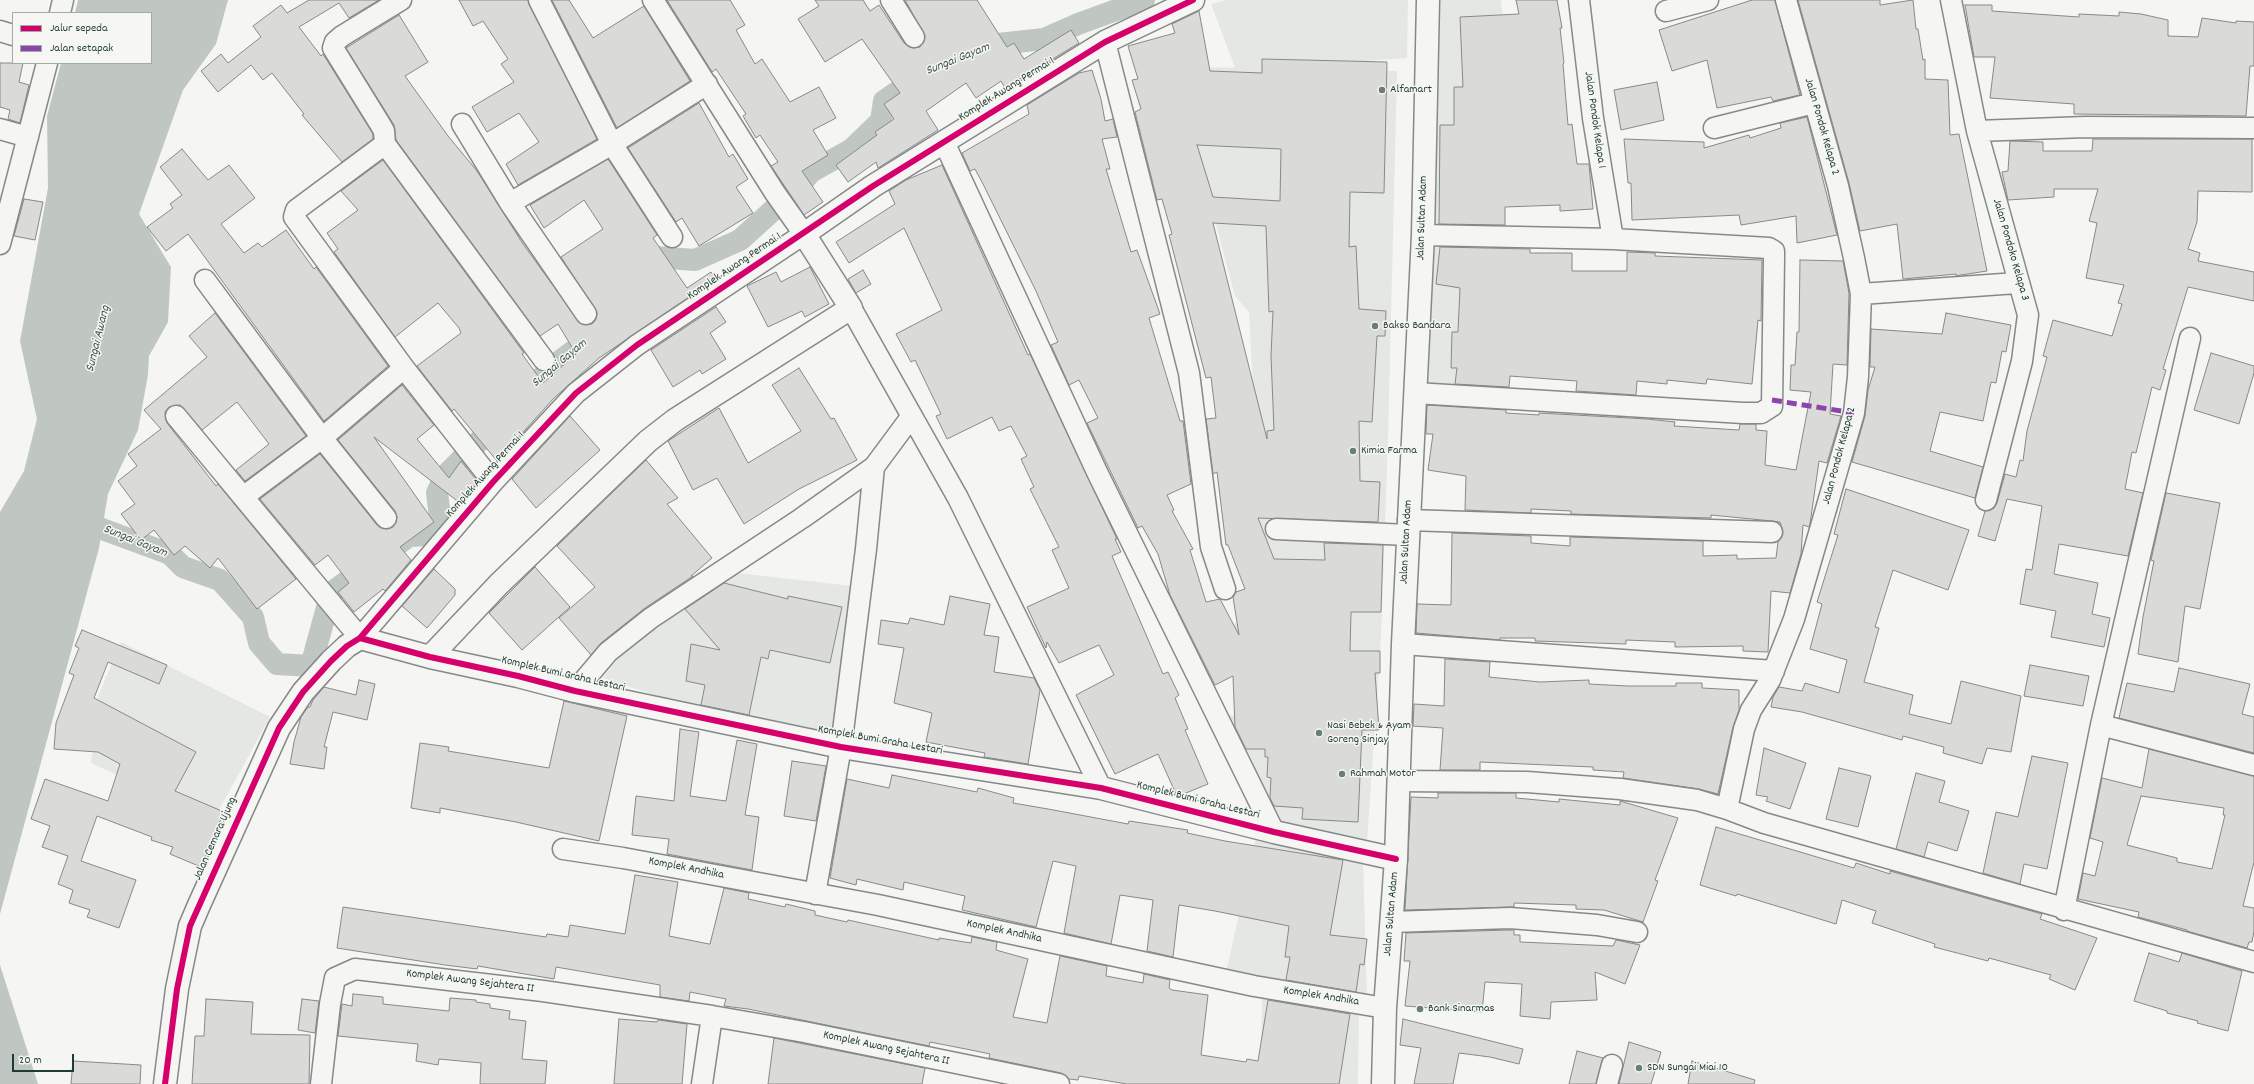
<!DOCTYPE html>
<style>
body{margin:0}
#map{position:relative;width:2254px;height:1084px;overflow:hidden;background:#f5f5f3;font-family:Dekko,sans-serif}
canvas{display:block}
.legend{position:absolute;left:12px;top:12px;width:140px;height:52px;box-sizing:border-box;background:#f6f6f2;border:1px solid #a0aca6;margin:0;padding:5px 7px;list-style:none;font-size:12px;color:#1f3d34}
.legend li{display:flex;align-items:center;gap:8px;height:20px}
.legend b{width:20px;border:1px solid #a0aca6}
.scale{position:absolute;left:12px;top:1054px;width:62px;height:18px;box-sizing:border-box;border:2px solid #1f3d34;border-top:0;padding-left:5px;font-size:12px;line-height:14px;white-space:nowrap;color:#1f3d34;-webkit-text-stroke:3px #f6f6f2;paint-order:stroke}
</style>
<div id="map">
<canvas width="2254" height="1084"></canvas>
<ul class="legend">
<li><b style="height:5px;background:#d6006c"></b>Jalur sepeda</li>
<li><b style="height:5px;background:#8e44ad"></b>Jalan setapak</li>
</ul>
<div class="scale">20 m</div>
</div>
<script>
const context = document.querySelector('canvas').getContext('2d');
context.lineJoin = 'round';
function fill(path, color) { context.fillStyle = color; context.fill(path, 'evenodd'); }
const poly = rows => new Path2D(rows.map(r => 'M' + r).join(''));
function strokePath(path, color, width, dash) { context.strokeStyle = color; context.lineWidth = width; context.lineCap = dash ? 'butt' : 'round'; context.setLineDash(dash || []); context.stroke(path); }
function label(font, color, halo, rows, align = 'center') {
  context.font = font + ' Dekko,sans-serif'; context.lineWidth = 3; context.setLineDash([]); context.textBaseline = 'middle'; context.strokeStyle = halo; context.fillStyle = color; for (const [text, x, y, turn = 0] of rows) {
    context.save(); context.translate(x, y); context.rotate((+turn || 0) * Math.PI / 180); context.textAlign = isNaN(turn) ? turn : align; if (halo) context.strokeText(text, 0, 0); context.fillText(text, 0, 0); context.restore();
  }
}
const built = poly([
 [1435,0,1501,0,1509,75,1500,153,1506,229,1425,230],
 [1199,67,1397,71,1388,439,1381,636,1367,842,1280,825,1219,715,1252,717,1233,624,1286,614,1269,544,1256,545,1254,407,1249,312,1235,296,1197,153],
 [1424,246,1500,247,1497,284,1503,335,1506,400,1419,399],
 [729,572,852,586,836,729,811,732,724,718,603,678,625,649],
 [121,642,270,717,214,819,91,763,97,717,97,699],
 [1257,832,1363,860,1367,1000,1226,973],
 [1262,992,1359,1009,1358,1084,1307,1084,1261,1057]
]);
const green = poly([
 [1227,0,1408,0,1407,58,1236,70,1211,4]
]);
const water = poly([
 [78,0,228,0,216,44,183,90,139,214,171,267,168,322,149,356,148,375,138,430,108,494,99,548,0,914,0,512,24,471,37,419,20,341,48,188,47,116,61,63,151,63,151,13,75,13],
 [0,965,38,1084,0,1084]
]);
const canal = poly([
 [977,52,998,44,1044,39,1078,24,1144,0],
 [638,260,642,256,695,260,740,240,792,193,811,172,852,149,881,121,884,101,923,74],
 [76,517,102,529,170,554,183,567,220,580,253,617,259,643,277,664,311,666,331,593,409,536,429,535,440,516,437,493,445,476,552,367,597,333]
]);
const building = poly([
 [309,0,379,0,349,18,339,3,299,27,321,56,323,54,373,134,373,139,342,162,302,115,304,114,272,73,263,80,251,65,218,92,201,71,221,54,228,63,261,37,253,26,281,5,287,13,309,0],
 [459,0,528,0,597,139,518,185,506,164,539,142,519,113,487,132,472,107,514,82,501,64,508,59,483,21,473,26,459,0],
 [552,0,569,0,593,38,644,6,690,81,617,128,552,0],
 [667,0,730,0,745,25,736,30,755,64,762,59,790,102,819,87,836,118,813,130,828,155,802,171,823,202,804,215,771,166,778,162,760,135,756,138,743,116,746,114,716,69,712,72,667,0],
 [815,0,863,0,870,11,879,5,904,43,914,48,920,47,925,36,905,0,977,0,1007,47,1014,43,1024,59,1071,30,1079,43,1005,88,1001,81,976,98,966,83,926,111,938,130,878,168,876,162,848,182,836,165,877,135,875,132,894,119,884,104,900,93,862,39,825,62,798,19,819,6,815,0],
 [1516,0,1557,0,1562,28,1560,28,1564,63,1563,64,1568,125,1572,124,1577,164,1589,164,1593,209,1560,211,1560,205,1505,207,1505,225,1439,224,1440,125,1454,125,1454,87,1463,87,1460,17,1519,14,1516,0],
 [1752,0,1775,0,1800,95,1773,101,1771,97,1717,108,1707,60,1672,71,1659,30,1752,0],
 [1798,0,1880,0,1880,5,1913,0,1916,29,1918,29,1923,60,1925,59,1925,79,1948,80,1950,135,1959,134,1987,271,1961,275,1956,276,1956,274,1903,279,1897,224,1860,231,1849,183,1798,0],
 [1965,5,1992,5,1992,11,2079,17,2079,14,2119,16,2119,12,2141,14,2168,20,2168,36,2198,37,2202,18,2236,23,2236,21,2254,22,2254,66,2250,66,2246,116,2074,114,2074,104,1990,98,1995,57,1974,57,1965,5],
 [1199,11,1210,71,1262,73,1262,59,1387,62,1384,193,1350,192,1349,247,1356,246,1359,309,1386,311,1385,336,1377,336,1372,422,1359,421,1360,481,1380,482,1378,522,1258,518,1274,559,1325,560,1324,543,1383,545,1381,612,1351,612,1350,651,1380,651,1380,673,1375,673,1379,730,1362,730,1358,822,1302,819,1303,808,1274,806,1270,798,1271,778,1267,777,1268,757,1265,757,1265,749,1246,749,1235,727,1233,676,1215,685,1170,595,1158,554,1142,526,1138,528,1087,423,1098,418,1079,380,1069,385,1051,345,1058,342,1036,291,983,184,975,169,970,171,962,153,1029,114,1027,105,1079,73,1092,70,1101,99,1105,121,1113,119,1117,137,1102,139,1110,169,1106,169,1131,252,1137,250,1160,314,1149,318,1180,421,1183,421,1191,484,1167,495,1174,510,1172,511,1193,549,1190,550,1206,602,1220,599,1239,635,1233,597,1236,592,1245,589,1228,545,1226,545,1217,472,1213,474,1206,419,1216,418,1211,377,1206,378,1169,235,1172,234,1162,199,1157,200,1135,112,1141,109,1132,80,1138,79,1128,46,1175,33,1172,24,1199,11],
 [1197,145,1281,149,1280,201,1213,197,1197,145],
 [1213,223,1266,226,1269,312,1273,311,1271,356,1274,430,1267,431,1267,439,1213,223],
 [399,15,428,62,405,76,448,136,477,171,523,244,581,324,592,324,596,319,597,313,561,257,603,229,584,200,544,228,530,205,608,159,657,235,653,238,687,288,711,272,716,279,599,358,554,398,497,461,454,409,452,411,417,366,461,333,459,328,438,303,395,337,334,252,338,249,327,233,358,210,341,191,383,160,524,353,522,354,543,383,576,354,558,324,540,336,396,140,394,125,346,48,399,15],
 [0,63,23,63,19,82,29,85,20,123,8,119,10,110,0,107,0,63],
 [1657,82,1664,120,1621,130,1614,90,1657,82],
 [699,103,729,157,733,154,748,179,736,187,753,213,699,246,682,218,676,222,628,148,699,103],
 [1807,117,1837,235,1797,243,1796,216,1741,225,1739,215,1632,220,1631,183,1628,183,1624,139,1704,142,1704,148,1749,135,1750,138,1781,128,1780,123,1807,117],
 [2093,139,2252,139,2252,192,2198,191,2197,222,2188,249,2200,253,2198,261,2254,272,2254,301,2188,287,2163,369,2166,370,2160,390,2152,387,2136,453,2132,452,2125,489,2143,493,2128,556,2059,544,2054,574,2098,583,2092,614,2110,618,2104,647,2051,637,2056,611,2020,604,2026,569,2032,570,2042,506,2007,499,1995,541,1978,536,1985,511,1994,508,1997,503,2005,474,2016,477,2020,460,2023,461,2027,431,2047,357,2043,356,2053,320,2112,336,2122,304,2118,303,2124,285,2086,278,2097,223,2089,221,2098,189,2054,189,2054,197,2008,200,2002,172,2008,171,2010,141,2043,142,2043,151,2092,151,2093,139],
 [182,149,208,180,229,165,255,198,221,224,244,253,258,243,262,247,286,230,314,269,316,267,388,366,324,421,188,234,166,251,147,227,173,208,170,204,182,195,160,167,182,149],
 [942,165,1028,355,1030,354,1117,539,1115,539,1121,552,1112,556,1163,674,1168,672,1179,695,1175,698,1188,729,1185,730,1208,784,1181,795,1176,794,1158,754,1115,774,1076,695,1114,675,1099,645,1059,663,1047,642,1046,648,1027,607,1069,588,1052,550,1059,547,1030,489,1034,487,1021,459,1027,456,1011,426,999,431,992,417,947,439,936,416,941,414,915,360,911,362,896,334,942,310,904,228,849,263,836,242,895,204,889,191,906,180,942,165],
 [24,199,43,202,35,240,14,236,24,199],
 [1440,247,1530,249,1530,253,1572,253,1572,271,1627,271,1627,252,1655,253,1655,256,1762,260,1761,321,1758,320,1752,384,1707,379,1706,384,1667,380,1667,384,1637,381,1636,395,1576,391,1577,381,1510,376,1509,387,1455,384,1457,368,1451,368,1452,332,1458,332,1460,288,1436,284,1440,247],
 [1800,260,1843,261,1849,293,1847,365,1833,364,1830,414,1841,416,1827,463,1819,461,1810,524,1809,527,1803,525,1801,554,1790,593,1771,591,1768,652,1743,651,1743,646,1675,647,1675,642,1626,640,1626,644,1535,641,1535,638,1500,638,1500,640,1416,633,1417,604,1451,605,1452,533,1531,536,1531,543,1570,546,1570,537,1703,541,1703,556,1737,555,1737,559,1776,558,1778,542,1783,532,1780,522,1772,521,1711,515,1711,518,1571,514,1571,511,1531,509,1531,513,1465,510,1466,476,1428,470,1433,434,1426,434,1427,405,1506,410,1506,413,1539,415,1539,413,1647,419,1675,422,1674,426,1739,430,1740,424,1756,424,1756,430,1767,431,1765,465,1796,470,1811,392,1790,390,1791,365,1795,365,1797,332,1799,332,1800,260],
 [810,267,829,304,805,317,802,311,768,327,747,286,776,272,781,282,810,267],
 [863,270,871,284,856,293,848,279,863,270],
 [716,307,726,322,710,333,726,359,702,374,700,370,673,387,651,350,716,307],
 [215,313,306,436,245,481,236,470,269,444,237,402,202,430,180,405,169,407,165,412,167,423,216,486,218,484,296,579,257,609,218,558,210,568,185,546,174,555,154,530,141,540,121,514,135,504,118,481,137,466,128,454,161,429,144,410,207,357,189,336,215,313],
 [1946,313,2011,325,2006,352,2002,351,1996,383,1991,382,1983,421,1940,412,1930,451,1983,467,1975,498,1852,462,1865,416,1868,390,1875,367,1870,367,1871,329,1942,334,1946,313],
 [2211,353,2254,366,2254,373,2239,424,2194,410,2211,353],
 [799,368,831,419,834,418,857,460,799,489,744,524,717,478,693,490,668,441,719,408,748,463,801,431,772,385,799,368],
 [402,385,434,425,417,439,449,478,461,461,478,482,460,503,374,437,434,522,400,547,411,560,385,591,383,589,354,612,338,592,349,583,328,555,315,565,260,499,320,454,377,525,387,529,393,527,397,517,395,511,338,440,402,385],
 [570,416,600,450,536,508,512,479,570,416],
 [646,460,678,498,667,504,712,558,691,576,693,576,645,608,601,643,591,655,559,618,595,587,557,546,646,460],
 [1846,489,1969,530,1948,590,1893,570,1875,627,1879,628,1864,682,1913,695,1909,714,1951,724,1961,681,2021,696,2011,752,1987,748,1982,764,1943,753,1944,747,1903,736,1902,740,1802,712,1771,707,1773,697,1779,687,1802,691,1805,683,1839,693,1847,660,1810,649,1822,604,1817,602,1838,535,1834,534,1846,489],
 [2166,493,2220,503,2200,609,2185,606,2178,662,2138,654,2143,617,2154,561,2151,560,2166,493],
 [535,567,570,607,522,650,489,613,535,567],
 [434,569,455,589,455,595,427,628,402,606,434,569],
 [724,583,788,599,788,596,842,607,830,663,770,650,768,659,761,657,749,715,701,705,705,685,686,681,691,644,720,650,685,609,724,583],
 [950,596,990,604,984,635,999,637,994,672,1034,678,1040,690,1028,764,984,757,985,753,926,742,932,713,894,703,904,648,878,644,881,620,908,624,910,618,944,625,950,596],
 [82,630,167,665,159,684,108,662,94,698,196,752,175,791,224,812,201,867,170,854,173,847,151,840,152,837,97,816,81,861,136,880,119,928,87,917,90,910,69,903,73,890,58,884,68,856,42,847,50,826,31,819,45,779,108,801,120,764,98,752,54,749,56,723,74,675,69,673,79,648,75,646,82,630],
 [1445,659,1490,662,1489,677,1540,682,1589,680,1589,684,1628,686,1676,686,1676,683,1702,683,1702,688,1739,690,1739,710,1733,727,1718,794,1699,789,1623,778,1624,772,1593,770,1593,767,1480,762,1480,770,1440,770,1443,728,1413,726,1414,704,1444,706,1445,659],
 [2030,665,2089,676,2083,706,2024,696,2030,665],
 [2179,668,2250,684,2242,714,2254,717,2254,753,2119,718,2127,683,2174,692,2179,668],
 [359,680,375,684,367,720,333,712,324,747,327,747,324,769,290,764,294,742,301,717,308,707,310,707,313,700,324,687,356,695,359,680],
 [564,701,627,716,599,841,516,822,440,808,440,813,411,808,420,743,449,747,448,751,549,768,564,701],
 [680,729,699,732,690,796,726,801,737,740,757,744,745,815,759,817,752,870,667,854,669,839,632,835,636,796,674,801,680,729],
 [1764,748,1806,763,1790,809,1766,801,1768,797,1756,795,1764,748],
 [2149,749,2254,776,2254,862,2243,906,2254,908,2254,931,2252,942,2249,942,2247,948,2187,931,2187,930,2138,917,2139,912,2078,899,2083,873,2095,876,2103,842,2090,838,2102,778,2142,788,2149,749],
 [2141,796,2224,808,2223,815,2225,815,2212,869,2177,862,2177,858,2127,845,2141,796],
 [2032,756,2068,763,2047,869,2024,864,2020,884,1983,873,1996,812,2018,817,2032,756],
 [792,761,826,766,816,821,784,816,792,761],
 [1839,768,1871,776,1858,827,1826,819,1839,768],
 [1916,773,1945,781,1939,802,1969,811,1957,851,1928,842,1924,857,1896,849,1916,773],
 [892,775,977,792,978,788,1014,798,1013,803,1048,809,1128,824,1129,821,1188,830,1187,833,1225,841,1343,860,1330,935,1367,939,1364,965,1360,964,1356,992,1286,980,1290,957,1285,957,1289,926,1215,911,1179,905,1173,957,1147,951,1153,900,1120,895,1111,944,1064,933,1076,866,1053,861,1036,927,962,910,965,896,904,882,903,890,857,879,856,885,830,878,847,779,889,788,892,775],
 [1438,793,1516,793,1516,798,1559,802,1559,799,1620,805,1620,801,1678,818,1655,880,1658,881,1643,922,1604,910,1576,909,1576,905,1514,903,1514,907,1405,910,1411,797,1438,798,1438,793],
 [1716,827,1854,868,1856,863,1890,874,1890,871,2042,914,2040,919,2097,938,2075,990,2049,979,2051,975,1989,958,1988,961,1934,947,1935,944,1872,923,1876,911,1842,900,1836,924,1737,894,1736,896,1700,885,1716,827],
 [635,875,678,882,669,936,709,944,710,944,724,888,749,893,748,899,785,907,786,904,815,911,815,915,847,922,848,920,939,940,939,938,971,943,972,937,997,942,996,950,1028,959,1013,1017,1047,1023,1060,956,1107,966,1106,976,1143,983,1144,974,1170,980,1169,988,1172,990,1208,995,1201,1055,1246,1062,1247,1059,1258,1061,1268,1000,1350,1014,1339,1084,1127,1084,1079,1076,1078,1080,1069,1079,1061,1073,989,1058,990,1054,971,1050,930,1042,929,1046,748,1009,724,1006,726,999,690,992,689,1001,660,997,660,985,556,967,554,979,478,966,477,969,445,965,337,948,343,907,546,937,547,934,568,937,570,925,625,934,635,875],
 [1510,930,1514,930,1514,935,1520,935,1520,942,1613,946,1616,940,1640,945,1625,984,1595,972,1597,1000,1551,1002,1550,1019,1520,1016,1522,984,1485,982,1482,1012,1405,1006,1410,961,1404,961,1406,933,1510,930],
 [2149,953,2179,962,2182,953,2242,971,2228,1031,2197,1023,2198,1021,2167,1013,2167,1011,2134,1001,2149,953],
 [353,994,383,997,383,1004,449,1011,450,998,476,1000,476,1002,490,1004,490,1008,510,1011,509,1019,526,1021,522,1059,547,1061,545,1084,480,1084,481,1063,439,1059,438,1065,416,1061,418,1044,338,1036,342,1004,352,1006,353,994],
 [206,999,253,1002,251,1034,310,1035,309,1084,192,1084,195,1036,204,1036,206,999],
 [302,999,319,1001,315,1033,298,1030,302,999],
 [619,1019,657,1022,658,1020,687,1024,682,1084,614,1084,619,1019],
 [1403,1019,1523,1049,1519,1064,1490,1057,1459,1053,1453,1084,1414,1084,1421,1048,1400,1045,1403,1019],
 [774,1038,925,1068,922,1084,768,1084,774,1038],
 [1629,1042,1661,1052,1651,1084,1619,1084,1629,1042],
 [1577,1051,1603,1058,1596,1084,1569,1084,1577,1051],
 [73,1061,141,1065,140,1084,71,1084,73,1061],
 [1692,1061,1755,1080,1754,1084,1688,1084,1692,1061]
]);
const minor = poly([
 [401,0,342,36,335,42,333,48,380,124,384,131,385,144,544,360],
 [539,0,612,144,672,237],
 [891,0,914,37],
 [1579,0,1593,118,1613,239],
 [1951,0,1977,131,2028,315,2022,361,1986,500],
 [1666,11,1708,0],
 [60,13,63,0],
 [0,31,13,35],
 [1105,42,1189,373,1211,547,1225,589],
 [462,124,510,203,586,314],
 [1714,128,1814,103],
 [0,129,28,137],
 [1977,131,2085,127,2254,128],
 [944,142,1097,472,1274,832],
 [385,144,296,210,294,217,404,368,493,482],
 [510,203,612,144,707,84],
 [0,244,47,63],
 [205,280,322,438,386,518],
 [1861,294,2017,283],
 [851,308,958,498,1101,788],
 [1415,393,1743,413,1761,413,1772,406,1774,258,1774,251,1769,248,1613,239,1423,235],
 [176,416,360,638,493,482,576,393,637,345,804,234,775,193,653,0],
 [243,497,322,438,404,368],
 [1408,520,1772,532],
 [1276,529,1408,535],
 [1403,644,1774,671],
 [575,691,608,652,651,618,802,518,874,467,911,417],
 [2101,725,2254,765],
 [1398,781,1527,782,1620,789,1697,800,1727,809,1764,823,2254,962],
 [1727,809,1744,729,1751,710,1770,680,1794,619,1854,413,1858,377,1861,294,1854,258,1838,186,1786,0],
 [563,849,623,858,878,905,1254,986,1385,1008],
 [815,894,841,747,866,549,874,467],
 [2064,910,2101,725,2190,338],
 [1391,922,1510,918,1597,925,1637,932],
 [321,1084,330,1004,335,978,355,969,543,991,712,1016,804,1032,1059,1084],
 [702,1084,712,1016],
 [1607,1084,1612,1065]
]);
const tertiary = poly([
 [430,657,499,584,648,441,675,420,851,308,804,234,873,186,1105,42,1193,0],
 [165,1084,177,989,190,926,199,905,279,728,303,692,331,661,347,646,360,638,430,657,518,676,575,691,841,747,1101,788,1274,832,1396,859]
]);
const primary = poly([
 [1383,1084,1385,1008,1396,859,1403,644,1423,235,1428,0]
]);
const quiet = poly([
 [1772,400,1854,413]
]);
const cycleway = poly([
 [360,638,430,657,518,676,575,691,841,747,1101,788,1274,832,1396,859],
 [165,1084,177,989,190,926,279,728,303,692,331,661,347,646,360,638,493,482,576,393,637,345,873,186,1105,42,1193,0]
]);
const markers = [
 [1382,90,4,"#6a7d77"],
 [1375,326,4,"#6a7d77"],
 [1353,451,4,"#6a7d77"],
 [1319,733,4,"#6a7d77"],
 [1342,774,4,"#6a7d77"],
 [1420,1009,4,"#6a7d77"],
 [1639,1068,4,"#6a7d77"]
];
const streetNames = [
 ["Komplek Awang Permai 1",1007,90,-32],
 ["Jalan Pondok Kelapa 1",1594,120,82],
 ["Jalan Pondok Kelapa 2",1821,127,74],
 ["Jalan Sultan Adam",1423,218,-88],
 ["Jalan Pondoko Kelapa 3",2010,250,74],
 ["Komplek Awang Permai 1",735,267,-34],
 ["Jalan Pondok Kelapa 2",1840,456,-75],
 ["Komplek Awang Permai 1",486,475,-48],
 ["Jalan Sultan Adam",1407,542,-87],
 ["Komplek Bumi Graha Lestari",563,675,13],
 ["Komplek Bumi Graha Lestari",880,741,10],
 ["Komplek Bumi Graha Lestari",1198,801,14],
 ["Jalan Cemara Ujung",216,839,-66],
 ["Komplek Andhika",686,869,11],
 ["Jalan Sultan Adam",1392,914,-85],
 ["Komplek Andhika",1004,932,12],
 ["Komplek Awang Sejahtera II",470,982,7],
 ["Komplek Andhika",1321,997,9],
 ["Komplek Awang Sejahtera II",886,1049,12]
];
const poiNames = [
 ["Alfamart",1390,90],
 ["Bakso Bandara",1383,326],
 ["Kimia Farma",1361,451],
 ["Nasi Bebek & Ayam",1327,726],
 ["Goreng Sinjay",1327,740],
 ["Rahmah Motor",1350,774],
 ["Bank Sinarmas",1428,1009],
 ["SDN Sungai Miai 10",1647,1068]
];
const waterNames = [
 ["Sungai Gayam",958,60,-22],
 ["Sungai Awang",99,339,-76],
 ["Sungai Gayam",560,364,-40],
 ["Sungai Gayam",135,542,22]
];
fill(built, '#e5e7e4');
fill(green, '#e4e7e3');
fill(water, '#c0c7c3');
strokePath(canal, '#c0c7c3', 22);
fill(building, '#dadbd9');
strokePath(building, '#858a88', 1);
strokePath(minor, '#858a88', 23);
strokePath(tertiary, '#858a88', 25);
strokePath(primary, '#858a88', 25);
strokePath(minor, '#f5f5f3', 20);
strokePath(tertiary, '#f5f5f3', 22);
strokePath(primary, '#f5f5f3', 22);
strokePath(quiet, '#8e44ad', 5, [10, 5]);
strokePath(cycleway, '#d6006c', 6);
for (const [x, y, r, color] of markers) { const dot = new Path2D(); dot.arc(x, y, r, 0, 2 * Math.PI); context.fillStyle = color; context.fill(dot); strokePath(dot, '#f6f6f2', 1.5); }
label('12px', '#1f3d34', '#f6f6f2', streetNames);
label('12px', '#1f3d34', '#f6f6f2', poiNames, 'left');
label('italic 13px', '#425a52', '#f6f6f2', waterNames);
</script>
